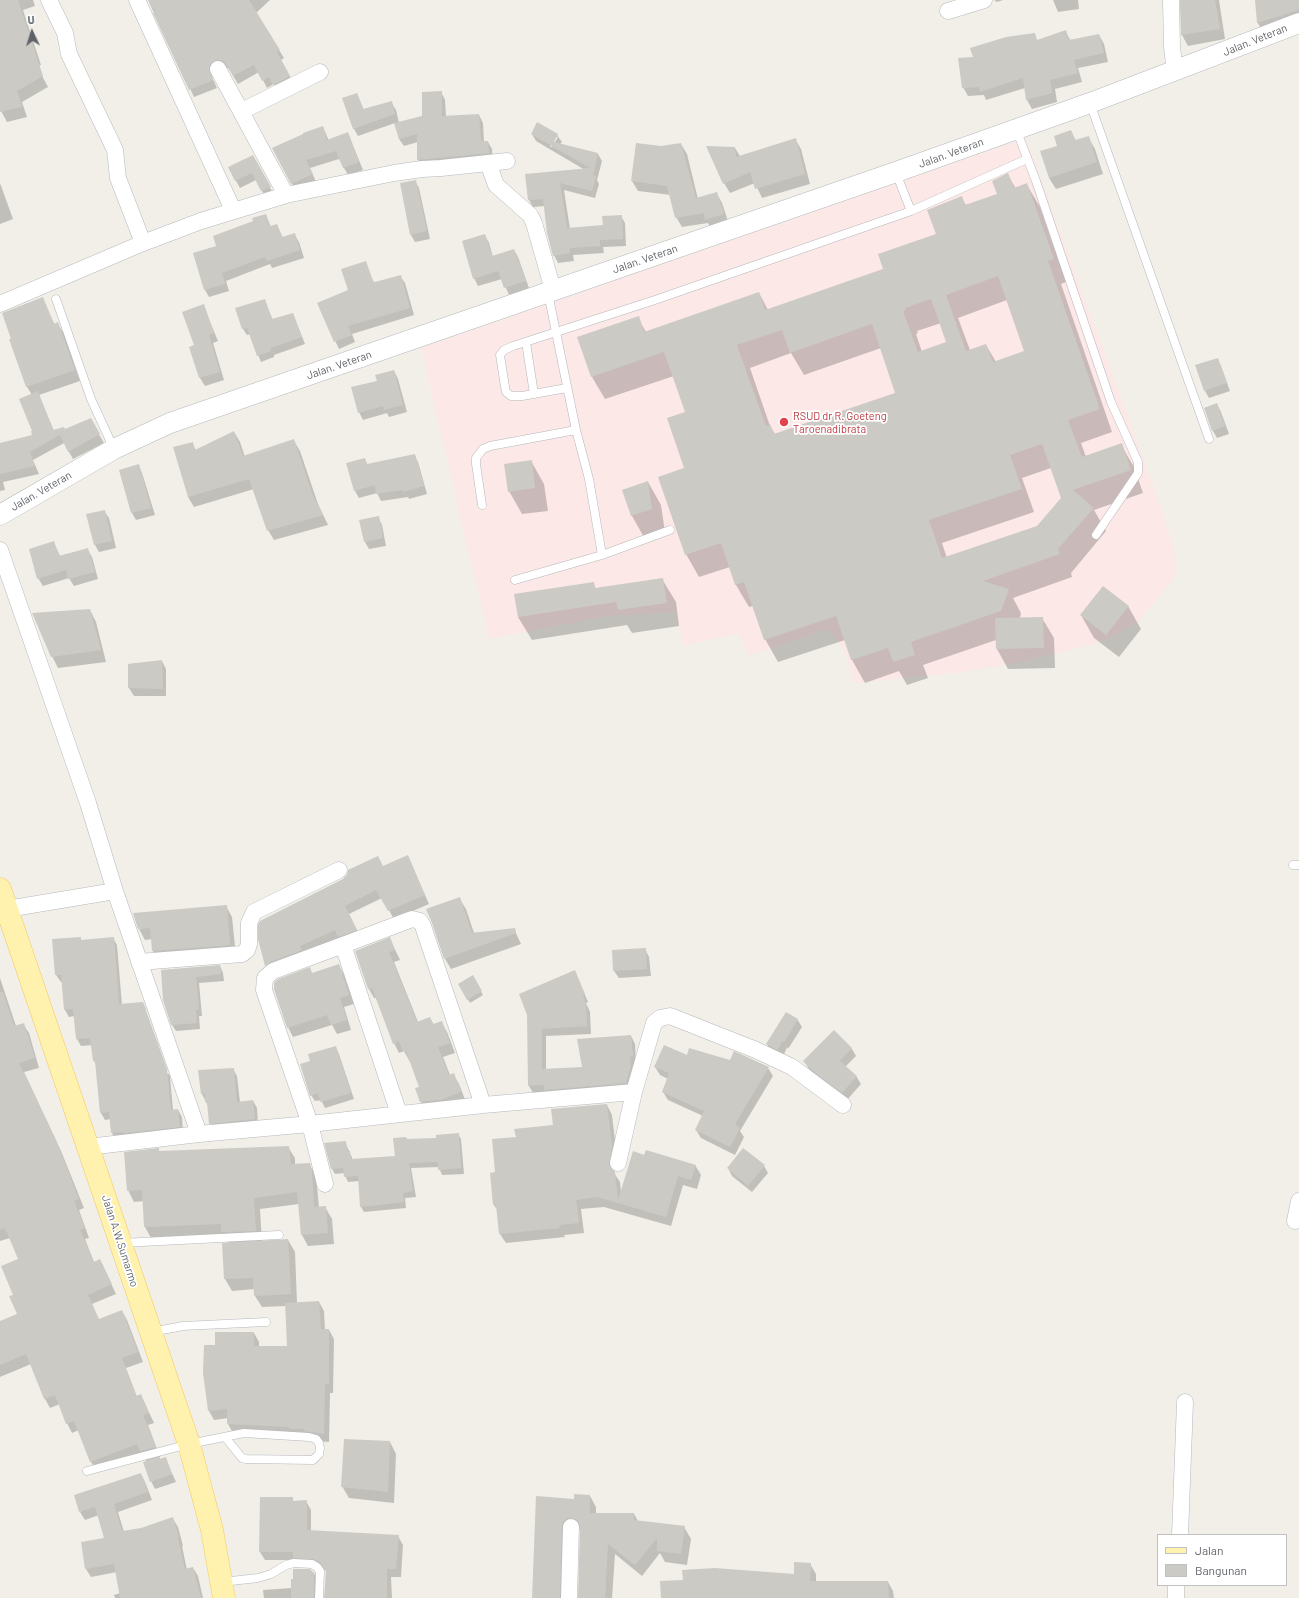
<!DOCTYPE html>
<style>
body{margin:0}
#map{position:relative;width:1299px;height:1598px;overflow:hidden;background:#f1efe8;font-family:Barlow,sans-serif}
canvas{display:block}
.legend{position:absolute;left:1157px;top:1534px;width:130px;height:52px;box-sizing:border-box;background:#fff;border:1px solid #bfc1c3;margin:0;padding:5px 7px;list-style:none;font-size:12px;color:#5f6368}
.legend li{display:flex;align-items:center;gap:8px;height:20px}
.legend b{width:20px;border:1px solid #bfc1c3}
.north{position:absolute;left:12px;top:12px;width:40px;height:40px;-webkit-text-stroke:3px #fff;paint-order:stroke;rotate:356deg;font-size:11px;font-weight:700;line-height:16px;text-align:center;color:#5f6368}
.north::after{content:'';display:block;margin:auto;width:14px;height:18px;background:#5f6368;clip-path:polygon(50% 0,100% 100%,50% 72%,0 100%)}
</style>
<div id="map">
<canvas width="1299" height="1598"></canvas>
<ul class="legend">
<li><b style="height:5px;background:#fff2af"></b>Jalan</li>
<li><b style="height:11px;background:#cccac5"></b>Bangunan</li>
</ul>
<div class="north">U</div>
</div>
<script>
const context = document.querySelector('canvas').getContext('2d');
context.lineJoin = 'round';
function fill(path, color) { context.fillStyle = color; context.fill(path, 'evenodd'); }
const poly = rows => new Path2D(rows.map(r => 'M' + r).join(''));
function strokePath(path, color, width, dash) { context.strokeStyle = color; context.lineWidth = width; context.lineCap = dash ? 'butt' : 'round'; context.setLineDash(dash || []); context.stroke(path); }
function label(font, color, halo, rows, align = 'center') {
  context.font = font + ' Barlow,sans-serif'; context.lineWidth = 3.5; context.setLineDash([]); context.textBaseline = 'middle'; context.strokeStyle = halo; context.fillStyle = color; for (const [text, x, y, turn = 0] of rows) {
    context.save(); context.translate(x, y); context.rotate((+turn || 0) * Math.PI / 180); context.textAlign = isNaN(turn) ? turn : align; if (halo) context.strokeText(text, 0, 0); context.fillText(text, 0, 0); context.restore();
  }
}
const medical = poly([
 [1026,138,1157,496,1173,546,1176,566,1173,580,1139,621,1110,638,1087,646,1016,663,956,673,854,683,844,649,828,629,749,656,739,633,683,646,676,612,608,616,489,639,421,348]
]);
const shadow = poly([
 [0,0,33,0,35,6,23,10,41,65,0,73],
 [148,0,270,0,256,13,284,58,281,60,294,84,278,92,274,84,267,88,259,72,238,84,231,72,228,68,223,67,214,72,212,77,217,88,194,97],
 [994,0,1003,0,997,2],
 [1053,0,1078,0,1079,9,1058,12],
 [1180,0,1219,0,1225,39,1188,46,1182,35],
 [1256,0,1299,0,1299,21,1263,33,1258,23],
 [1065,31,1071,41,1099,35,1104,44,1108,62,1078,68,1082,82,1055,89,1057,102,1032,109,1027,100,1025,88,986,100,984,95,968,96,963,87,974,57,1025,46],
 [39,70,48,87,22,102,27,117,7,122,0,109,0,85],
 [441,92,445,100,446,117,479,115,483,123,484,142,488,142,492,149,493,160,423,167,418,160,418,142,404,146,399,139,395,123,358,136,354,129,343,99,357,94,364,110,391,102,396,110,399,123,423,116],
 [323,127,329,141,348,133,363,170,348,175,339,159,310,168,316,182,296,191,292,184,304,135],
 [1071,131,1076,141,1088,137,1095,149,1103,174,1056,189,1049,178],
 [532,134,557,135,562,142,560,144,598,154,602,161,597,180,599,184,595,198,564,190,570,229,604,226,621,216,625,223,626,246,603,247,604,253,573,255,574,261,558,263,554,255,545,206,533,207,529,200,526,175,585,170,536,141],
 [555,137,558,137,552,147,550,146],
 [795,139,801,149,810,184,762,198,755,183,730,193,724,183,735,148,740,156],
 [681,144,687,154,698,199,717,194,722,203,729,224,712,230,708,223,682,227,676,217,671,195,638,191,632,181,661,147],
 [253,156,274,195,266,198,256,180,240,188,229,168],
 [1008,175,1016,189,1027,185,1040,207,1066,282,1061,284,1112,432,1081,443,1086,457,1121,445,1134,467,1143,493,1094,510,1106,531,1071,573,1072,577,1013,598,1021,613,1020,618,1042,618,1054,638,1055,668,1008,669,997,649,996,640,923,665,928,678,907,685,899,671,865,683,852,660,845,640,778,662,765,639,753,606,749,607,736,585,730,567,699,577,686,554,686,413,674,376,605,399,592,377,638,318,646,332,759,293,768,310,884,270,937,235,961,197,966,205,998,195],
 [1007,300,1025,352,996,362,986,345,970,350,958,318],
 [941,323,948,343,922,352,916,334,918,333,917,331],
 [881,348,897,393,775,434,770,426,750,368,791,353,804,375],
 [1051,468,1062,498,1038,527,947,558,942,543,1034,512,1022,478],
 [415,181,419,188,430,239,415,242,411,235],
 [0,183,13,219,0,224],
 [266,215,271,227,277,225,283,238,294,234,299,242,304,258,272,268,270,264,226,281,229,291,209,297,205,290,254,221],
 [485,235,489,243,493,257,514,250,518,257,529,288,509,295,502,279,478,286,474,278],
 [365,262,374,283,400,276,405,283,414,315,352,334,355,342,339,349,318,304,349,290],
 [42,299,55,325,58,324,64,334,80,381,39,395,54,431,65,430,90,419,104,443,73,459,64,443,33,460,39,474,3,482,5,490,0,491,0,444,34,436,32,395,27,387,11,340],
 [264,300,273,320,293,314,305,344,274,355,274,357,261,362,250,334,247,335,243,329],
 [203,305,218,341,213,343,224,380,205,386,200,378,191,347,195,346],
 [1217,359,1221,366,1230,391,1209,398,1205,391,1196,366],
 [394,371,398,379,407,412,389,417,387,413,363,420,359,412,378,381],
 [1217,404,1221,412,1229,434,1217,438,1213,431,1205,408],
 [234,432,240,442,245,457,294,441,300,451,318,504,328,525,274,540,268,530,254,489,194,507,188,497,192,444,196,450],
 [414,455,418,462,427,494,409,499,408,497,381,501,377,493,359,498,355,491,347,464,364,459,368,465],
 [531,461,544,484,548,511,522,514,509,491],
 [138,465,142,473,155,515,136,520,132,513,120,470],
 [648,482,661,505,665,532,645,539,632,516,623,490],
 [104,511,109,518,116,548,99,552,95,545],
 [378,517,382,525,386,546,369,549,365,542],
 [54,543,60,556,87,549,92,557,98,579,74,586,69,578,43,586,38,578],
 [662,579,676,602,679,626,632,633,627,625,532,640,518,617,593,583,596,589],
 [1128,606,1141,629,1119,657,1094,638,1081,615],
 [90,610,96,622,106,662,58,668,52,656],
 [162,661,166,669,166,696,134,696,129,688,129,664],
 [408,857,429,904,394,919,382,898,349,914,361,938,270,973,266,965,383,867],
 [459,898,466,909,474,933,514,929,521,944,451,969,445,959],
 [226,906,232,917,236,956,159,962,153,951,152,939,145,940,139,929],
 [80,938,82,941,113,938,117,945,122,1005,143,1003,146,1009,145,1009,167,1074,169,1074,170,1077,173,1110,178,1110,182,1117,183,1134,116,1140,112,1133,111,1119,105,1120,101,1113,97,1066,94,1061,92,1045,81,1046,77,1039,75,1016,69,1017,65,1010,62,982,61,982,56,975,53,940],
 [390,939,400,960,394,962,418,1022,430,1018,434,1025,441,1022,447,1032,455,1053,443,1057,450,1075,453,1074,459,1084,466,1102,427,1112,421,1102,416,1089,421,1087,411,1061,410,1062,404,1051,399,1053,394,1043,377,998,374,998,369,989],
 [645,949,649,957,651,976,619,978,614,971],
 [339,965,344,975,354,1004,344,1007,351,1030,337,1034,332,1025,293,1037,288,1027,312,974],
 [220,966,223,973,224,981,199,983,202,1016,199,1016,200,1029,176,1031,172,1025,162,971],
 [575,972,588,1002,586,1003,590,1012,591,1034,546,1036,546,1070,583,1068,631,1036,635,1044,636,1064,631,1091,533,1093,529,1086,528,1015],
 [472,977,483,995,470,1003,459,984],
 [0,978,16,1026,23,1024,29,1033,39,1068,24,1072,61,1151,84,1208,79,1210,89,1238,85,1239,94,1262,100,1260,116,1294,92,1304,99,1320,122,1311,127,1320,143,1362,126,1368,137,1397,141,1395,154,1423,148,1425,160,1457,150,1460,150,1461,165,1458,176,1482,155,1489,151,1481,147,1462,142,1454,97,1471,91,1462,79,1430,72,1433,67,1423,60,1404,50,1408,45,1399,31,1364,0,1377,0,1322,18,1314,14,1295,20,1259,10,1238,0,1241],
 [797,1019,802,1027,788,1049,787,1047,783,1057,771,1052,767,1044],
 [834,1031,852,1049,856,1056,845,1067,856,1076,861,1084,847,1100,819,1079,809,1069,804,1061],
 [336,1048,339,1054,354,1099,325,1108,321,1100,315,1101,311,1095,311,1062],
 [688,1056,768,1068,773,1076,740,1131,744,1137,735,1155,701,1138,696,1130,703,1116,668,1100,663,1092,668,1079,660,1075,655,1067],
 [233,1069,237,1076,240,1102,253,1101,257,1108,258,1126,214,1130,210,1123,208,1106,202,1094,200,1071],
 [607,1105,612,1115,617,1157,614,1173,620,1182,621,1193,645,1156,695,1165,701,1175,697,1189,683,1185,671,1226,604,1207,581,1209,584,1233,564,1235,565,1237,506,1243,500,1234,498,1211,494,1205,491,1174,496,1173,517,1138,554,1126],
 [458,1134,461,1139,464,1174,442,1175,439,1167,411,1168,416,1197,405,1198,406,1208,364,1212,361,1207,359,1181,348,1182,344,1173,335,1174,332,1169,345,1142,353,1160,396,1157,407,1140,437,1139],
 [288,1147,295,1158,295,1165,309,1164,316,1175,319,1208,325,1207,332,1219,334,1244,308,1246,302,1235,299,1204,260,1209,262,1242,288,1240,295,1252,297,1303,319,1302,324,1311,325,1330,329,1330,334,1339,333,1393,330,1393,329,1442,233,1433,228,1424,228,1418,214,1420,209,1411,204,1373,216,1346,254,1333,259,1342,259,1347,288,1347,286,1306,262,1307,255,1296,255,1289,232,1291,225,1279,223,1244,229,1244,224,1235,151,1238,145,1227,144,1201,134,1202,128,1190,158,1149,160,1152],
 [764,1166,768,1173,752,1192,732,1176,728,1168],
 [390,1442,396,1454,394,1503,349,1498,342,1486],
 [141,1474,145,1482,152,1500,118,1512,124,1532,141,1529,173,1519,178,1527,183,1546,182,1546,187,1570,193,1568,198,1576,203,1598,115,1598,114,1595,120,1593,117,1572,91,1577,86,1569,106,1539,99,1515,85,1520,80,1512],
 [590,1496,596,1507,596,1514,634,1514,638,1521,684,1527,691,1539,687,1565,665,1562,660,1553,642,1576,615,1554,612,1598,580,1598,581,1530,579,1529,566,1598,533,1598,537,1497,575,1500],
 [292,1498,294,1502,306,1501,311,1510,311,1531,398,1536,403,1545,401,1577,391,1577,392,1598,326,1598,326,1571,320,1567,296,1560,265,1560,260,1552],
 [810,1564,816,1574,816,1582,822,1598,662,1598,795,1575],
 [314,1573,319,1582,318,1598,264,1598,263,1590,292,1588],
 [888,1582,893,1591,894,1598,834,1598]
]);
const building = poly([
 [0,0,18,0,43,76,17,91,22,107,0,112],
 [148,0,249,0,280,50,277,52,290,76,273,85,269,77,262,81,254,65,233,76,226,64,223,61,218,60,210,64,209,68,213,80,189,90,153,13,155,11],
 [1180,0,1215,0,1220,29,1181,35],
 [1255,0,1299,0,1299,10,1257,23],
 [1066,30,1069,40,1099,34,1104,53,1074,60,1078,73,1050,80,1052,93,1026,100,1023,78,980,92,979,87,962,88,958,58,973,57,970,48,1006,37,1035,33,1037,40],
 [442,91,442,116,479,114,481,141,488,141,489,153,417,160,417,134,399,139,394,123,422,116,422,92],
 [357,93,363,109,392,101,395,114,353,129,342,98],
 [537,122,558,134,554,142,598,153,593,175,596,176,592,191,560,183,567,228,603,225,602,216,622,215,623,239,600,240,600,246,570,248,570,253,553,256,547,233,543,199,528,200,525,174,590,168,531,134],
 [323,126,327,140,348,132,359,162,343,168,336,151,306,160,313,174,291,184,272,148,303,134,303,133],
 [1071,130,1075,140,1089,136,1097,162,1049,178,1040,151,1057,146,1054,136],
 [796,138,805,174,755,189,750,172,723,184,706,146,735,147,736,157],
 [636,143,661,146,681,143,696,198,717,192,724,214,705,220,704,213,675,218,667,186,631,181],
 [253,155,271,187,261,191,252,173,235,181,228,167],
 [1008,173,1014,188,1027,183,1054,259,1048,261,1100,409,1068,420,1082,457,1122,443,1131,470,1073,490,1094,508,1058,549,1060,554,983,581,1009,589,1001,611,911,642,915,655,893,662,888,648,851,660,836,616,764,640,744,582,735,585,721,543,685,555,658,477,684,468,667,418,685,412,664,352,591,377,577,337,639,316,644,332,759,292,765,310,883,269,878,254,936,234,927,210,962,196,965,205,997,194,992,181],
 [998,276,1024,351,993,362,986,344,966,351,946,295],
 [931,299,946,342,918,352,903,311,906,310,905,308],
 [872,324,895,393,774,434,770,424,766,426,737,345,782,330,790,353],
 [1042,444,1061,498,1037,526,942,558,929,520,1022,489,1010,455],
 [416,180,427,231,410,235,400,183],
 [266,214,270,226,277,224,282,237,295,233,300,250,267,261,265,257,222,273,225,284,204,290,193,253,216,246,213,236,253,221,252,218],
 [485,234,492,256,514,249,526,281,504,288,498,271,473,279,462,241],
 [366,261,373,281,375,282,401,275,410,308,348,326,352,335,334,342,317,303,348,290,341,269],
 [43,297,54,324,58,322,75,370,26,387,9,339,11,339,2,313],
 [265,299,272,319,293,313,302,337,271,348,271,351,257,356,247,328,242,329,235,308],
 [204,304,214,333,209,335,220,372,199,378,189,347,194,345,182,312],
 [1218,358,1227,383,1204,391,1195,365],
 [394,370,403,405,384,410,383,406,358,413,351,387,377,381,375,375],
 [38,391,53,430,64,427,65,429,91,418,100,434,68,452,60,435,30,452,35,466,0,474,0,443,32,435,31,431,32,431,19,399],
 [1217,403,1225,426,1212,431,1204,408],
 [234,431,243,456,294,439,312,493,323,515,267,531,249,479,188,497,173,447,193,442,195,450],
 [415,454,424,486,403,492,403,490,376,494,375,485,354,491,346,463,365,458,367,464],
 [532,460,535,488,508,492,504,464],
 [139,464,151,508,131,513,119,470],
 [648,481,652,509,631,516,622,490],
 [105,510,112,541,94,545,86,514],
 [379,516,383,538,364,542,359,520],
 [54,541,59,556,88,548,95,572,68,579,66,570,37,579,29,549],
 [663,578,667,603,618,610,616,602,518,617,514,594,594,582,595,588],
 [1103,586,1129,606,1106,635,1080,615],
 [90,609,101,650,51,657,32,613],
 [1043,617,1044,648,996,649,995,618],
 [162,660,163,689,128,688,128,664],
 [408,855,425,895,388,911,376,890,345,906,357,930,338,937,335,930,300,946,302,950,270,962,265,966,258,939,258,925,260,921,343,879,347,875,348,870,378,856,383,866],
 [460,897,472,933,515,928,516,933,444,959,432,923,426,909],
 [227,905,230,945,152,951,150,928,138,929,133,913],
 [81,937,81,940,114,937,119,1004,143,1002,167,1069,171,1110,178,1109,180,1127,123,1133,122,1132,111,1133,109,1112,100,1113,95,1061,93,1061,90,1038,76,1039,73,1009,64,1010,61,975,55,975,52,939],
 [390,937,395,950,389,952,417,1022,430,1017,433,1024,442,1021,450,1043,438,1047,449,1075,454,1073,461,1092,440,1100,420,1102,415,1088,419,1087,406,1051,403,1052,399,1041,393,1044,372,988,368,989,355,951],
 [646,948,647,969,613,971,612,950],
 [339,964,349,995,340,998,347,1020,331,1025,327,1015,287,1028,274,989,274,983,278,979,310,967,312,973],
 [220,965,221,974,196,977,199,1009,196,1010,197,1023,171,1025,163,1000,161,970],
 [575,970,585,994,583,995,586,1004,587,1026,542,1029,542,1069,582,1067,577,1039,631,1035,633,1057,630,1056,631,1065,626,1083,544,1090,544,1085,528,1086,527,1015,519,994],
 [473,975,482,991,467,1000,458,984],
 [0,992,3,992,14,1026,24,1023,35,1058,19,1063,56,1140,79,1199,74,1201,85,1228,80,1230,94,1262,100,1259,112,1284,88,1295,99,1319,122,1310,138,1352,122,1358,136,1396,141,1394,149,1413,143,1415,156,1447,140,1451,137,1444,90,1462,74,1421,66,1424,55,1395,44,1399,26,1354,0,1365,0,1321,17,1314,9,1296,13,1295,1,1266,18,1259,5,1228,0,1230],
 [786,1012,798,1019,784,1042,782,1041,778,1050,766,1044],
 [834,1030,852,1048,840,1061,857,1076,842,1093,813,1071,803,1061],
 [664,1045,687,1055,689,1048,730,1060,734,1051,769,1067,735,1124,740,1128,730,1147,695,1130,704,1111,662,1092,669,1073,654,1067],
 [336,1046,351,1093,320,1102,318,1093,310,1096,300,1064,310,1061,308,1054],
 [234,1068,237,1102,253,1100,255,1119,209,1124,207,1102,205,1102,205,1094,201,1094,198,1070],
 [607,1104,612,1147,609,1165,615,1172,618,1200,633,1151,644,1155,646,1150,696,1165,691,1180,678,1176,666,1217,597,1197,576,1200,579,1223,559,1225,560,1228,499,1234,496,1205,493,1205,490,1173,495,1172,492,1139,516,1137,514,1129,553,1125,551,1109],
 [459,1133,461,1168,438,1170,438,1162,409,1163,413,1191,403,1193,404,1202,360,1207,358,1176,344,1177,343,1168,331,1169,324,1143,346,1141,347,1151,350,1151,351,1159,395,1156,393,1138,406,1137,407,1139,436,1138,436,1135],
 [289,1146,291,1164,310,1163,312,1171,314,1207,326,1206,328,1233,301,1235,297,1192,254,1198,256,1231,221,1232,221,1224,144,1227,142,1190,127,1191,124,1152,159,1148,159,1151],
 [743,1148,765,1165,748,1186,727,1168],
 [288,1239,291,1294,254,1296,253,1278,224,1279,222,1243],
 [319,1301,321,1329,329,1329,329,1384,325,1384,324,1434,304,1431,304,1429,289,1429,289,1427,227,1424,227,1409,208,1411,203,1373,204,1345,215,1345,215,1332,254,1332,254,1346,287,1346,285,1303],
 [344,1439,390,1441,388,1492,341,1487],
 [160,1457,160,1459,166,1457,172,1474,150,1482,143,1462],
 [141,1473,148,1492,114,1504,122,1531,141,1528,173,1517,179,1537,178,1538,185,1569,193,1567,201,1598,120,1598,114,1564,85,1569,81,1542,104,1538,95,1507,79,1512,74,1495],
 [574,1494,590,1495,590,1513,634,1513,634,1520,685,1526,681,1554,657,1551,657,1538,635,1565,608,1544,605,1598,578,1598,580,1527,579,1522,576,1519,567,1518,563,1522,562,1527,560,1598,532,1598,536,1496,574,1499],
 [260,1497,293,1497,293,1501,307,1500,307,1530,399,1535,396,1569,387,1569,387,1598,324,1598,326,1571,320,1562,313,1559,293,1558,293,1552,259,1552],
 [794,1562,811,1563,810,1581,888,1581,889,1598,661,1598,660,1581,683,1580,682,1570,715,1568,794,1574],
 [293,1569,310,1569,314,1573,314,1598,291,1598,291,1579,293,1579]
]);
const service = poly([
 [1090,103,1209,439],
 [1016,129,1036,181,1111,402,1138,462,1138,473,1096,535],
 [896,173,911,211],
 [548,293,576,430,589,479,602,555],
 [56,299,91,399,114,449],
 [526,342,534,394],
 [567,388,522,396,511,396,506,392,505,387,500,355,504,350,513,346,655,300,911,211,1027,159],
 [482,505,476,464,476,458,483,449,490,446,576,430],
 [515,580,602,555,670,530],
 [1293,865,1299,865],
 [122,1243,279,1235],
 [151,1332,183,1326,266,1322],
 [87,1471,189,1444,244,1433,309,1437,316,1439,319,1443,320,1448,319,1454,313,1460,246,1459,242,1458,225,1437],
 [222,1582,258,1578,271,1574,286,1565,294,1563,312,1564,317,1567,320,1571,319,1598]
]);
const minor = poly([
 [49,0,65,33,69,54,115,150,118,178,143,243],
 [137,0,233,210],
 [1171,0,1172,47,1175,72],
 [948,11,984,0],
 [218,69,286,195],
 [242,111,320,72],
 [488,163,496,185,530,215,534,223,553,290],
 [0,304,143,243,201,221,286,195,394,173,422,169,441,168,507,161],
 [0,550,88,803,115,891,199,1134],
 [7,909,115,891],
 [139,962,242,954,247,950,249,944,249,923,254,912,339,870],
 [399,1114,343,945,412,919,420,921,423,926,483,1105],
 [88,1147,199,1134,310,1124,483,1105,634,1092,654,1023,660,1018,670,1016,756,1050,792,1067,843,1105],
 [618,1163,634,1092],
 [325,1184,310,1124,264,990,265,978,273,971,343,945],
 [1295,1221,1299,1201],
 [1180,1535,1185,1402],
 [569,1598,571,1527],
 [1176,1598,1176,1585]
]);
const tertiary = poly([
 [0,515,114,449,170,423,896,172,1090,103,1299,23]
]);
const primary = poly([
 [0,889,189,1444,212,1530,224,1598]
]);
const markers = [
 [784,422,5,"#e0444e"]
];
const streetNames = [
 ["Jalan. Veteran",1255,40,-22],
 ["Jalan. Veteran",951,153,-20],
 ["Jalan. Veteran",645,259,-19],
 ["Jalan. Veteran",339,365,-19],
 ["Jalan. Veteran",41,491,-30],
 ["Jalan A.W.Sumarmo",120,1241,72]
];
const healthNames = [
 ["RSUD dr R. Goeteng",793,416],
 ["Taroenadibrata",793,429]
];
fill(medical, '#fce8e6');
fill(shadow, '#0003');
fill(building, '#cccac5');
strokePath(service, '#b5b8bc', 9);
strokePath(minor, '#b5b8bc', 17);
strokePath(tertiary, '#b5b8bc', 21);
strokePath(primary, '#f2c960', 23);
strokePath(service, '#fff', 8);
strokePath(minor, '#fff', 16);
strokePath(tertiary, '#fff', 20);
strokePath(primary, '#fff2af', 22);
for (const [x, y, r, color] of markers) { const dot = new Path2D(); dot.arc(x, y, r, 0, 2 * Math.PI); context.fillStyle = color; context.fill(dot); strokePath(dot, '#fff', 1.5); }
label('11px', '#5f6368', '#fff', streetNames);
label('11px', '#be3a42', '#fff', healthNames, 'left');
</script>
